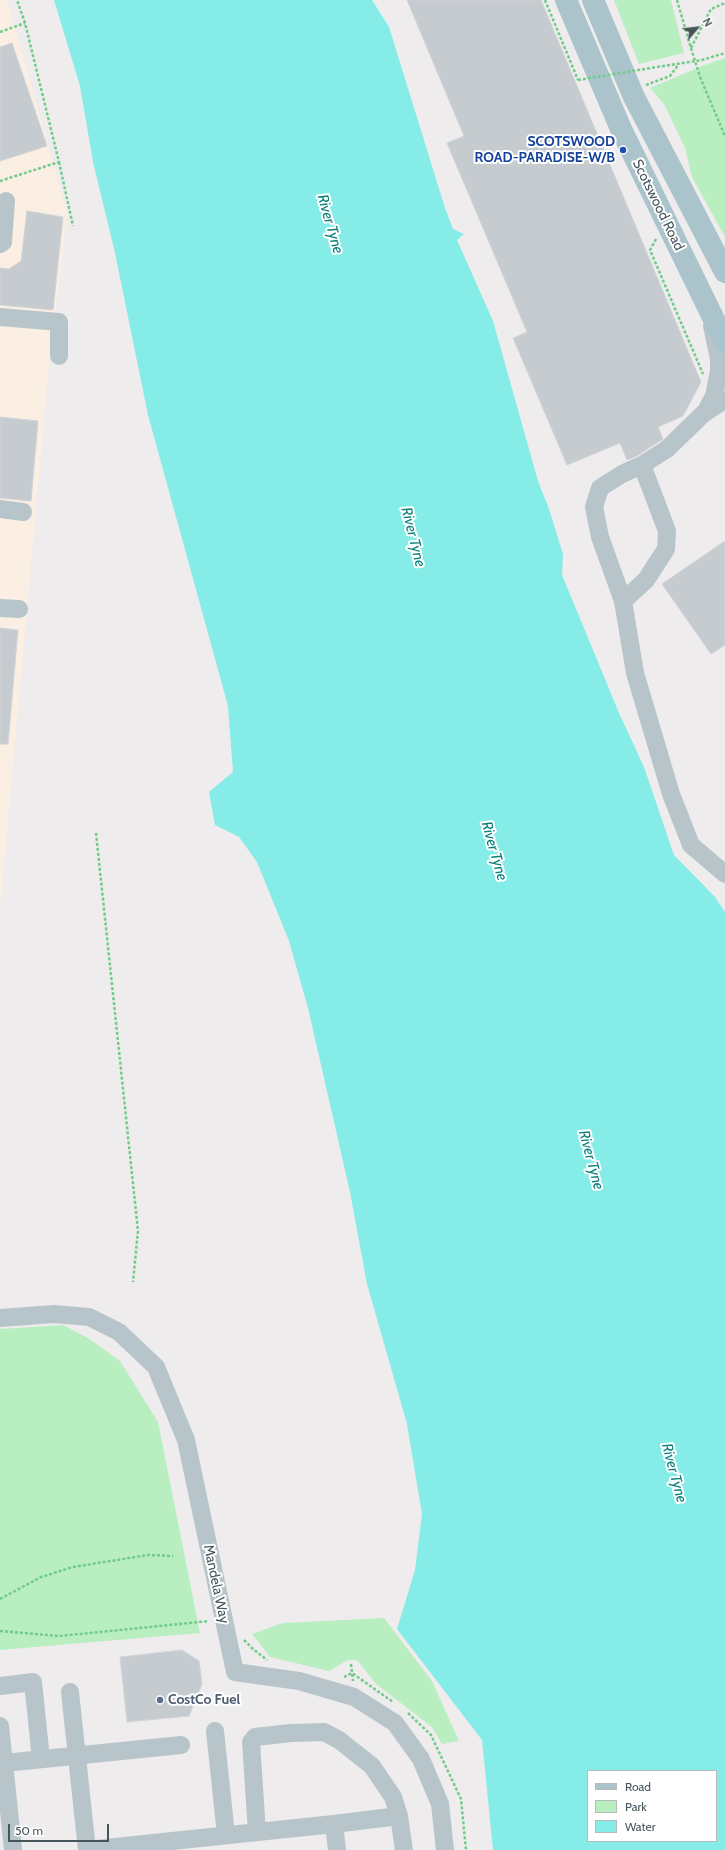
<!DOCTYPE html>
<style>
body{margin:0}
#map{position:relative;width:725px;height:1850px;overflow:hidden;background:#efeced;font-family:Cabin,sans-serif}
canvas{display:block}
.legend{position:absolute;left:587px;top:1770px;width:130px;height:72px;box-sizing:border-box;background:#fff;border:1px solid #b5bbbd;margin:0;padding:5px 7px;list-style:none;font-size:12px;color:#45555a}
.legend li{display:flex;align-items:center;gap:8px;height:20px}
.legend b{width:20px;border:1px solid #b5bbbd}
.north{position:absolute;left:677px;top:8px;width:40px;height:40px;-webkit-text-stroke:3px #fff;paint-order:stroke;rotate:62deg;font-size:11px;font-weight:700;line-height:16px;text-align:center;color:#45555a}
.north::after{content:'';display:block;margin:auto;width:14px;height:18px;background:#45555a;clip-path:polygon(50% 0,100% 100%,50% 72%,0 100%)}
.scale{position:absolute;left:8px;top:1824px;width:101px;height:18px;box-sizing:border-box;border:2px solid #45555a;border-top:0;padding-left:5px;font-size:12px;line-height:14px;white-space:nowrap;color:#45555a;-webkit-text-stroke:3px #fff;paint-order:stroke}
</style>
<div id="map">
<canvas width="725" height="1850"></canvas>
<ul class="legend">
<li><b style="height:5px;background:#abc4cc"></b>Road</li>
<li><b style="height:11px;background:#b9eec1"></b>Park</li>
<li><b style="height:11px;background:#85ece8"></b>Water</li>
</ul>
<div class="north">N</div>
<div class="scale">50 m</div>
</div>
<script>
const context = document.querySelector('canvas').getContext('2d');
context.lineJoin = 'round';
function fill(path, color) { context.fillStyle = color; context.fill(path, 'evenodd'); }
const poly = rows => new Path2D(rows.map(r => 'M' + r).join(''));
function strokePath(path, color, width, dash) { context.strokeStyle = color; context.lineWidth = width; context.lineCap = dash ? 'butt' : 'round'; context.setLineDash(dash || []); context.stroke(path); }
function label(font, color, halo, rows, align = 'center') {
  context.font = font + ' Cabin,sans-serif'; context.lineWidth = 4; context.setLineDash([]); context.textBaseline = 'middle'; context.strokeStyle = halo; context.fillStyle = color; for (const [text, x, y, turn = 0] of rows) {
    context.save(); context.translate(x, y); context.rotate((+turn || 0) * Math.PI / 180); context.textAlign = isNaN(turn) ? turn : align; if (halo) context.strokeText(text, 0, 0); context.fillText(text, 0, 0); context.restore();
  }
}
const commercial = poly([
 [0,0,7,0,67,212,49,364,0,909]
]);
const green = poly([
 [614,0,671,0,684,53,639,64],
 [725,58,725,237,692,177,685,148,664,104,650,88,702,66],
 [63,1325,88,1338,120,1361,158,1422,200,1633,0,1650,0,1329],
 [384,1618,432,1681,459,1741,442,1744,432,1727,376,1684,357,1660,348,1660,329,1671,270,1657,252,1634,283,1623]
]);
const water = poly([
 [54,0,372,0,389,27,445,208,453,229,464,234,457,240,493,321,538,481,549,509,563,554,562,575,619,713,644,767,674,855,715,897,725,912,725,1850,493,1850,482,1740,397,1629,415,1570,422,1514,407,1424,367,1284,350,1192,308,1008,289,941,257,862,239,837,215,825,209,792,233,772,228,706,148,415,115,253,93,162,80,86],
 [588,1771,716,1771,716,1841,588,1841]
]);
const building = poly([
 [407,0,541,0,701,382,683,416,658,427,663,439,637,456,627,460,620,443,567,465,513,338,527,332,447,143,464,136,407,0],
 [12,43,47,146,0,161,0,47,12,43],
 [27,211,63,217,53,310,0,305,0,268,9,269,21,261,27,211],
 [0,417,38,421,31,501,0,498,0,417],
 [725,541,725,645,711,654,662,584,725,541],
 [0,628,18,630,8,744,0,744,0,628],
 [182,1650,199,1661,202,1684,189,1716,127,1722,120,1657,182,1650]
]);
const path = poly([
 [545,0,578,80],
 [677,0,691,48],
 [0,32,25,23],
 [691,48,711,9,725,3],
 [657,67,702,60,725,53],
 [700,77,725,136],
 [646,85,670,76,678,65],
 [59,162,73,226],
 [0,181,59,162,25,23,17,0],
 [656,239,650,250,703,374],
 [96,833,138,1231,133,1282],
 [0,1599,41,1577,73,1567,148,1555,173,1556],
 [0,1631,59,1636,209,1621],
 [244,1640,253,1649,267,1660],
 [351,1664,353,1681],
 [344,1677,352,1673,393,1702],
 [408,1713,431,1735,461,1799,466,1850]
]);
const minor = poly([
 [0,244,3,242,6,201],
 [0,317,59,322,59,356],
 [725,400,704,413,667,449,642,465,667,531,666,549,646,580,623,601,635,673,671,794,691,845,725,874],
 [705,413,714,396,719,371,719,359,712,326],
 [0,509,23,512],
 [623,601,600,537,594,507,600,488,622,474,642,465],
 [0,608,19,609],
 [0,1318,54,1314,89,1317,119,1332,156,1367,186,1440,235,1672,299,1681,354,1697,395,1723,421,1759,440,1804,445,1850],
 [0,1686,33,1682,41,1759],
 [70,1692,87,1850,334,1824],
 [0,1726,4,1763,181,1745],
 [215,1731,226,1835],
 [4,1763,13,1850],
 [257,1832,251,1742,255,1737,291,1733,324,1732,339,1740,372,1766,393,1797,399,1816],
 [337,1850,334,1824,399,1816,404,1850]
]);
const major = poly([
 [566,0,621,129,725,342],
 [593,0,634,97,725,272]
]);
const pathBridge = poly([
 [691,48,700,77],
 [578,80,657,67]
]);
const markers = [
 [623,150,4,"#1a4fb4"],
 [160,1700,4,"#5c6f8a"]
];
const transitNames = [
 ["SCOTSWOOD",615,142],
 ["ROAD-PARADISE-W/B",615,158]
];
const streetNames = [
 ["Scotswood Road",658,205,64],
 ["Mandela Way",216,1584,78]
];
const serviceNames = [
 ["CostCo Fuel",168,1700]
];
const waterNames = [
 ["River Tyne",330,224,74],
 ["River Tyne",413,537,76],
 ["River Tyne",494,851,74],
 ["River Tyne",591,1160,75],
 ["River Tyne",674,1473,75]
];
fill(commercial, '#fbefe4');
fill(green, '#b9eec1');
fill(water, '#85ece8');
fill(building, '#c6cbcf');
strokePath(building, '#d0d4d8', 1);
strokePath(path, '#71cc89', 2.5, [3, 2]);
strokePath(minor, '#b7c5ca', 18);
strokePath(major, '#abc4cc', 22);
strokePath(pathBridge, '#71cc89', 2.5, [3, 2]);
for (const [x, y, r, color] of markers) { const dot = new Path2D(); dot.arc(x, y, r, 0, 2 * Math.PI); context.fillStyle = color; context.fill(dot); strokePath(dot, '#fff', 1.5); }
label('bold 14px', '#164399', '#fff', transitNames, 'right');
label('14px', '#45555a', '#fff', streetNames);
label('bold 14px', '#4e5e75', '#fff', serviceNames, 'left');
label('italic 15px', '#0c817d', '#fff', waterNames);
</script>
